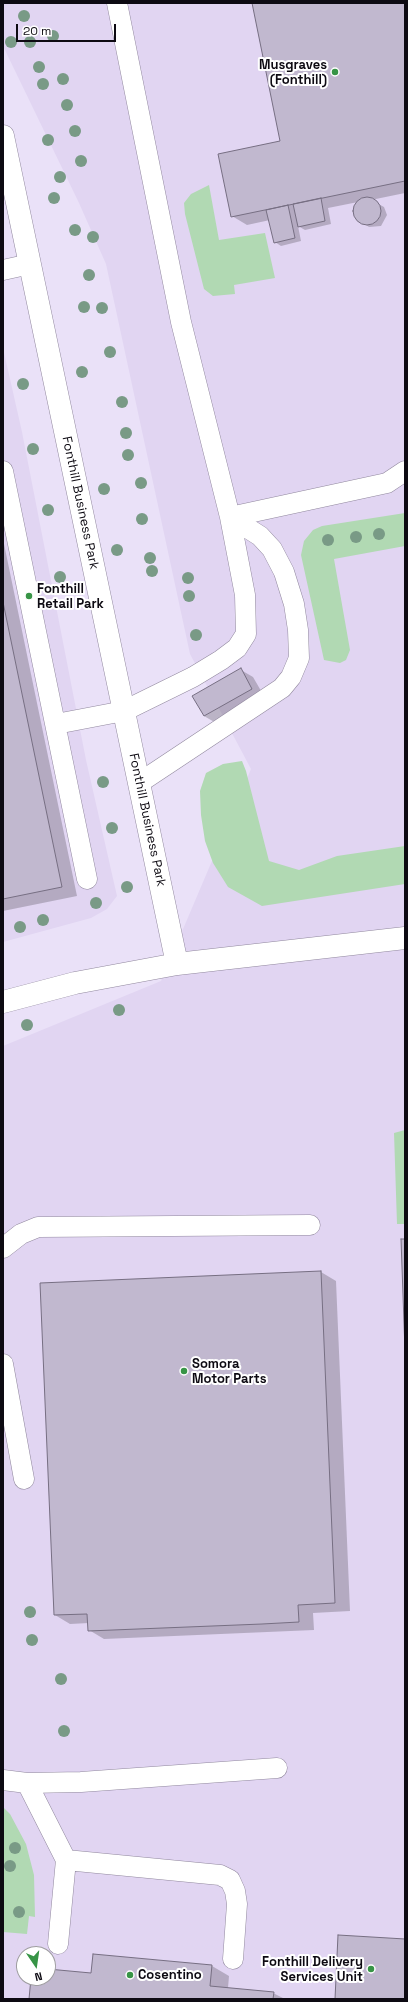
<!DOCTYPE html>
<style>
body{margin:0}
#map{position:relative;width:408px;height:2002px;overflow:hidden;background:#eae1f8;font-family:"Space Grotesk",sans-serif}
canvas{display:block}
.frame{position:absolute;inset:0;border:4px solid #0d0a12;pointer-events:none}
.north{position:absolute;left:16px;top:1946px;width:40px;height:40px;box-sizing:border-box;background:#fff;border:1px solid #9e9da0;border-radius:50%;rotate:167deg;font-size:11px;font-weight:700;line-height:16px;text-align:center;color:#0d0a12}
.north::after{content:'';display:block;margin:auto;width:14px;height:18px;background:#379446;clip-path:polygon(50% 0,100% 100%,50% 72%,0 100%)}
.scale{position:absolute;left:16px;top:24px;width:100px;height:18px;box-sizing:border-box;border:2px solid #0d0a12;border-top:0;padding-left:5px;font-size:12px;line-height:14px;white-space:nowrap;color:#0d0a12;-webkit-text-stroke:3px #fff;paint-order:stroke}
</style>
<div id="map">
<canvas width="408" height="2002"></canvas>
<div class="frame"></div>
<div class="north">N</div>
<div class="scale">20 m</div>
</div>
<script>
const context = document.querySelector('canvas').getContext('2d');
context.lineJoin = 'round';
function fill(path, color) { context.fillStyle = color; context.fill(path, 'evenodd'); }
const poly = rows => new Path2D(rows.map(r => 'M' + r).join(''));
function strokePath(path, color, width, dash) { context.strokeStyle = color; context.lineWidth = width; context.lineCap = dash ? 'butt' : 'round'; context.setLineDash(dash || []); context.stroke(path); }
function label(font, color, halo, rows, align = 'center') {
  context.font = font + ' "Space Grotesk",sans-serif'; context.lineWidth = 4; context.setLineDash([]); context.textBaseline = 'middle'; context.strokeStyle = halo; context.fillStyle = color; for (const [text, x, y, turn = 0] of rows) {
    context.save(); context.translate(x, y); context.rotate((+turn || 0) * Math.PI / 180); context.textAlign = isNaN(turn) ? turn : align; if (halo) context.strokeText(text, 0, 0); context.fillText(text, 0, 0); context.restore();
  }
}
const built = poly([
 [3,3,405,3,405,1999,3,1999,3,1046,161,981,251,769,190,654,106,264,79,203,3,46],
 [24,1954,48,1954,48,1978,24,1978],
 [3,348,22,432,86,760,117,896,107,909,91,918,3,942]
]);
const green = poly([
 [209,185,219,240,265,233,275,278,234,285,235,294,213,296,204,289,185,214,184,203,191,194],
 [405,513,405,546,334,559,350,650,346,660,340,663,324,660,301,555,304,541,313,530,322,526],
 [242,761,246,771,269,861,299,870,337,856,405,846,405,884,262,906,228,887,213,863,205,841,201,815,200,791,206,773,223,764],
 [405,1130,405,1224,397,1224,394,1133],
 [3,1807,10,1814,26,1844,34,1875,35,1917,29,1916,27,1934,3,1932]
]);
const shadow = poly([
 [253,3,405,3,405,193,371,200,384,207,387,215,381,226,369,227,356,218,355,206,358,202,328,208,331,224,305,230,298,226,301,241,281,246,275,242,270,220,247,225,232,216,281,142],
 [3,539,77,896,3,911],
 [241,670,253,677,264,696,216,723,204,716],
 [321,1272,336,1281,350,1611,313,1613,314,1630,104,1639,89,1630,89,1623,70,1624,55,1615],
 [93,1955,212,1966,229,1976,228,1988,273,1993,285,1999,30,1999,32,1978,48,1978,48,1970,92,1974]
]);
const building = poly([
 [252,3,405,3,405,181,231,217,218,154,280,141,252,3],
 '353 211a14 14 0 1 1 28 0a14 14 0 1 1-28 0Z',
 [321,198,325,221,298,227,293,204,321,198],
 [288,205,295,238,274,243,266,210,288,205],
 [3,602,62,887,3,899,3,602],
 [241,668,252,689,204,716,192,696,241,668],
 [401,1239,405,1239,405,1351,401,1239],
 [321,1271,335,1603,298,1605,299,1622,262,1624,88,1631,87,1614,54,1615,40,1283,321,1271],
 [338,1935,405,1939,405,1999,335,1999,338,1935],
 [93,1954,212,1965,210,1986,274,1992,273,1999,29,1999,31,1978,48,1978,48,1969,91,1973,93,1954]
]);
const lane = poly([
 [3,270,30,264],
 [3,471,87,879],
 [230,517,387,483,405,471],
 [56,724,124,711,193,677,221,660,237,648,246,634,245,595,230,517,181,322,117,3],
 [139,783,282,688,291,677,299,658,298,630,294,604,284,572,272,549,260,536,230,517],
 [3,1248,21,1234,38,1227,310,1225],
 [3,1364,24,1479],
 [3,1780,27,1783,66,1860,58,1944],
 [27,1783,81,1782,277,1768],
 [66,1860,220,1875,230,1880,235,1891,237,1904,233,1959]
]);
const street = poly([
 [3,136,177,964],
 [3,1002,75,983,177,964,405,938]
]);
const trees = [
 [24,16],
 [53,36],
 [11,42],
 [30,42],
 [39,67],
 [63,79],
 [43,84],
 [67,105],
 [75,131],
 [48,140],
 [81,161],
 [60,177],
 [54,198],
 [75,230],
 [93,237],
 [89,275],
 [84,307],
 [102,308],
 [110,352],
 [82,372],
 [23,384],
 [122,402],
 [126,433],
 [33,449],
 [128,455],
 [141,483],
 [104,489],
 [48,510],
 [142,519],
 [379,534],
 [356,537],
 [328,540],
 [117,550],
 [150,558],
 [152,571],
 [60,577],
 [188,578],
 [189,596],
 [196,635],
 [103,782],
 [112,828],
 [127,887],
 [96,903],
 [43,920],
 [20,927],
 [119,1010],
 [27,1025],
 [30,1612],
 [32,1640],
 [61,1679],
 [64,1731],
 [15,1848],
 [10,1866],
 [19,1912]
];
const markers = [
 [335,72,4,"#379446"],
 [29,596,4,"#379446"],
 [184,1371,4,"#379446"],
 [371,1969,4,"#379446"],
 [130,1975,4,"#379446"]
];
const poiNames = [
 ["Musgraves",327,65,"right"],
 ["(Fonthill)",327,80,"right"],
 ["Fonthill",37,589],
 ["Retail Park",37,604],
 ["Somora",192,1364],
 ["Motor Parts",192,1379],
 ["Fonthill Delivery",363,1962,"right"],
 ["Services Unit",363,1977,"right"],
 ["Cosentino",138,1975]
];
const streetNames = [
 ["Fonthill Business Park",80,503,78],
 ["Fonthill Business Park",147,820,78]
];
fill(built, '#e1d5f2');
fill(green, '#b1d9b3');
fill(shadow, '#0003');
fill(building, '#c1b8cf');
strokePath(building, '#776f83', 1);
strokePath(lane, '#91889e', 21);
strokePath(street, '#91889e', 23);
strokePath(lane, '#fff', 20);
strokePath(street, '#fff', 22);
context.fillStyle = '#799a86';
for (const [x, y] of trees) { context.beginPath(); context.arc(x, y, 6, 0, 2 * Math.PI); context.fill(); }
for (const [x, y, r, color] of markers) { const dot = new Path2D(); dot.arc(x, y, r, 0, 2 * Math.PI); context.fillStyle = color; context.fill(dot); strokePath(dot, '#fff', 1.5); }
label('bold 13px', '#0d0a12', '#fff', poiNames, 'left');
label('13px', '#0d0a12', '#fff', streetNames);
</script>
